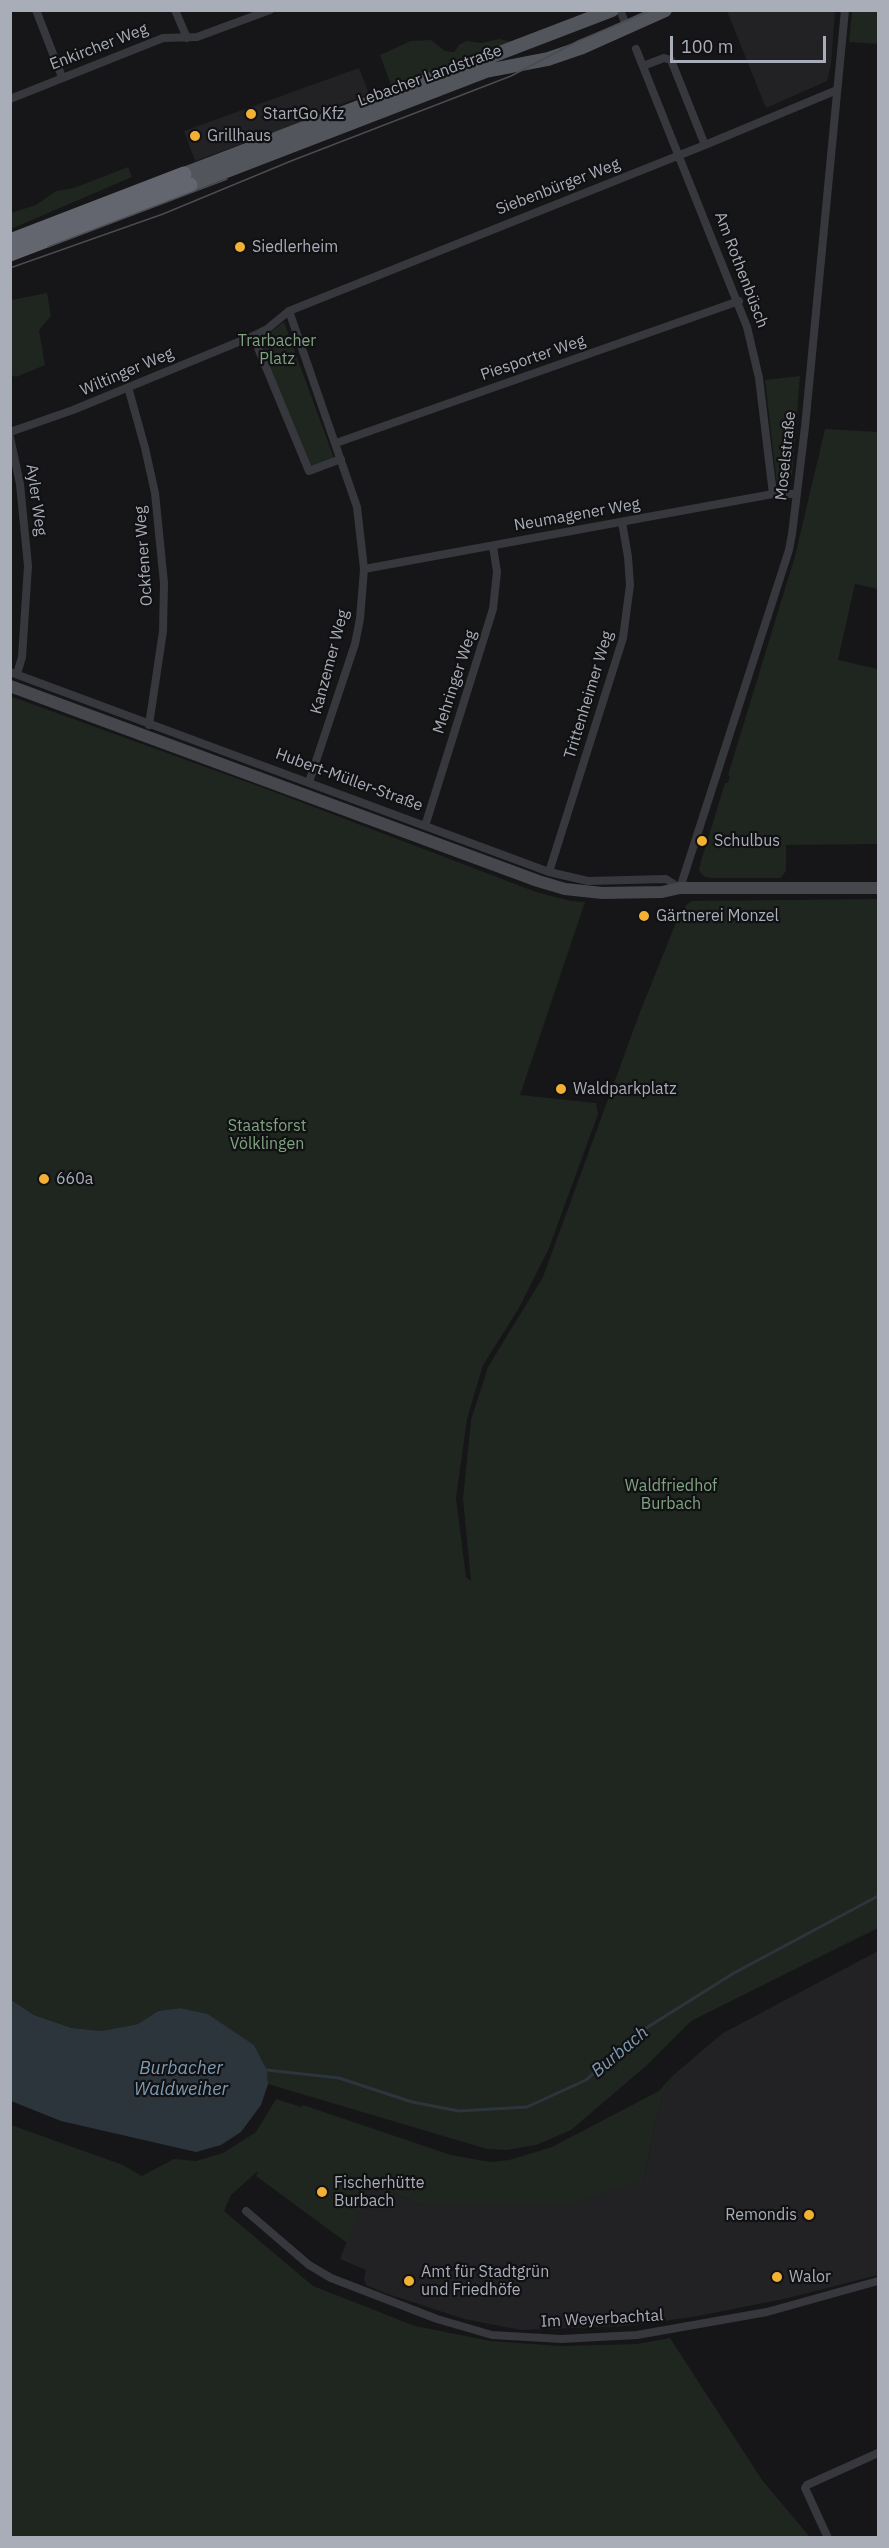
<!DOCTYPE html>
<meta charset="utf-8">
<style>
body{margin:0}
#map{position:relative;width:889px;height:2548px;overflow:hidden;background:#161618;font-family:"IBM Plex Sans",sans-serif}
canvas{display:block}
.frame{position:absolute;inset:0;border:12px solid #a8adb8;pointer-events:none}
.scale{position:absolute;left:670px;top:36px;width:156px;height:27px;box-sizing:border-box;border:3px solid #a8adb8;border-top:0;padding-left:8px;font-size:18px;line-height:21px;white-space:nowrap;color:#a8adb8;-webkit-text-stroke:4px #111113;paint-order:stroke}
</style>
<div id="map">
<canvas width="889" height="2548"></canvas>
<div class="frame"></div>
<div class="scale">100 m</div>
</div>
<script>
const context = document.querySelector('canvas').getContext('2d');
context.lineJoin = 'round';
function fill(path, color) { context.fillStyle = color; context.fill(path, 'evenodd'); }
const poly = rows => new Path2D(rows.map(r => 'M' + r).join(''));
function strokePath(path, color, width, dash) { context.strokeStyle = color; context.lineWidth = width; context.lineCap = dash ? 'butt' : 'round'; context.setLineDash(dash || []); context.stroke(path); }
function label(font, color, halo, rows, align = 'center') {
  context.font = font + ' "IBM Plex Sans",sans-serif'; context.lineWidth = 4.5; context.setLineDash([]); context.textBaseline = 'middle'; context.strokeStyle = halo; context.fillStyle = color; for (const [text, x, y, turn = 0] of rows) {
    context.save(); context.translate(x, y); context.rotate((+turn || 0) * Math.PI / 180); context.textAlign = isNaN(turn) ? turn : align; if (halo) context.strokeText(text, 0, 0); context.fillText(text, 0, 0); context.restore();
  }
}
const built = poly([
 [727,11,835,11,831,65,827,81,766,108],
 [359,68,369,94,309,116,309,119,195,161,184,131],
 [878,1951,878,2275,788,2298,693,2317,626,2326,521,2330,464,2319,385,2293,366,2285,364,2278,366,2270,340,2259,370,2184,423,2205,644,2179,654,2128,662,2097,671,2077,723,2033]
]);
const green = poly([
 [852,11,878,11,878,44,849,42],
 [499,39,513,42,400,85,391,85,380,55,411,41,431,40,445,51,454,52,459,45,466,41,482,43],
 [128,167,132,177,11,229,11,213,36,205,56,191,74,188],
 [47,293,51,316,39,330,45,365,16,377,11,375,11,300],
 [284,322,335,461,309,471,256,342],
 [800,376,792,475,777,485,765,380],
 [825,429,878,432,878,589,855,584,838,660,878,669,878,844,786,845,786,871,781,878,709,878,703,876,699,870,701,861,725,783,728,783,730,776,728,775,795,556],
 [10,696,277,793,536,892,571,901,585,902,520,1095,596,1103,598,1114,549,1248,519,1308,483,1365,467,1419,456,1498,466,1577,471,1581,463,1499,471,1420,488,1367,543,1277,640,1012,681,910,691,901,878,899,878,1928,691,2021,646,2066,571,2130,536,2145,507,2150,487,2149,268,2084,267,2070,254,2045,208,2014,180,2008,158,2011,138,2024,101,2031,72,2028,34,2015,11,2000],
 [671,2077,662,2097,654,2128,644,2179,565,2206,423,2205,370,2184,347,2243,256,2176,258,2171,231,2195,224,2211,313,2286,415,2326,491,2341,561,2346,637,2344,670,2338,762,2480,810,2537,11,2537,11,2125,123,2165,142,2176,174,2159,196,2161,223,2153,256,2132,276,2099,301,2107,303,2105,451,2155,490,2162,509,2160,552,2147,659,2091]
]);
const water = poly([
 [11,2000,34,2015,72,2028,101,2031,138,2024,158,2011,180,2008,208,2014,254,2045,267,2070,268,2084,261,2105,241,2132,221,2145,196,2152,61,2121,11,2101]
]);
const stream = poly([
 [267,2070,339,2078,412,2102,459,2111,527,2107,586,2080,643,2030,734,1973,878,1896]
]);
const street = poly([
 [36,10,62,77],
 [175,10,187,38],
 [620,10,627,27],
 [636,49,747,327,759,378,773,494],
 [643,66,664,58,671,60,705,145],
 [10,99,163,38,197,37,270,10],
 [289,311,357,507,364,569,360,619,355,644,309,782],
 [253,336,309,471,341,459],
 [128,387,145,448,155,493,164,583,163,631,149,725],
 [10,432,73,410,253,336,267,329,289,311,705,145,837,90],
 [10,437,20,484,28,566,22,657,17,674],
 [336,443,739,301],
 [364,569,773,494,797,494],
 [10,672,549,872,588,881,666,879,680,888,789,550,792,534,805,427,845,10],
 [425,826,493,609,497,572,493,546],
 [549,872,623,638,630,585,628,557,622,522],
 [246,2211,309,2265,331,2278,437,2319,492,2335,561,2339,637,2335,767,2312,878,2281],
 [828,2538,805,2488,807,2485,878,2453]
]);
const secondary = poly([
 [10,686,538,881,565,889,602,893,662,892,680,888,878,888]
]);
const primary = poly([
 [184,174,612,10],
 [190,185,486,71,548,59,580,48,665,10]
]);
const highway = poly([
 [10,241,184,174],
 [10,254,190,185]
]);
const tram = poly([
 [48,247,227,179],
 [10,268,163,214,291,161,511,76,578,41,652,10]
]);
const markers = [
 [251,114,6,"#f2b134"],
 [195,136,6,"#f2b134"],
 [240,247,6,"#f2b134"],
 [702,841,6,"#f2b134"],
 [644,916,6,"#f2b134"],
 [561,1089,6,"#f2b134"],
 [44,1179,6,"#f2b134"],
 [322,2192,6,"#f2b134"],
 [809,2215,6,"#f2b134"],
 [777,2277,6,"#f2b134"],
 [409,2281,6,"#f2b134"]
];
const streetNames = [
 ["Enkircher Weg",99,47,-21],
 ["Lebacher Landstraße",430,76,-20],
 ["Siebenbürger Weg",558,187,-21],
 ["Am Rothenbüsch",741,270,69],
 ["Piesporter Weg",533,358,-19],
 ["Wiltinger Weg",127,372,-23],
 ["Moselstraße",786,456,-84],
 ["Ayler Weg",36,500,82],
 ["Neumagener Weg",577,515,-10],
 ["Ockfener Weg",144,556,-94],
 ["Kanzemer Weg",330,662,-75],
 ["Mehringer Weg",455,682,-72],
 ["Trittenheimer Weg",589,695,-73],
 ["Hubert-Müller-Straße",349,780,20],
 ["Im Weyerbachtal",602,2319,-3]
];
const poiNames = [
 ["StartGo Kfz",263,114],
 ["Grillhaus",207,136],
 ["Siedlerheim",252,247],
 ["Schulbus",714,841],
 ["Gärtnerei Monzel",656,916],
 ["Waldparkplatz",573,1089],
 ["660a",56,1179],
 ["Fischerhütte",334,2183],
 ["Burbach",334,2201],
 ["Remondis",797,2215,"right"],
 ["Amt für Stadtgrün",421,2272],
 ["und Friedhöfe",421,2290],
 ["Walor",789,2277]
];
const parkNames = [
 ["Trarbacher",277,341],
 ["Platz",277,359],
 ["Staatsforst",267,1126],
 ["Völklingen",267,1144],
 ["Waldfriedhof",671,1486],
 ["Burbach",671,1504]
];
const waterNames = [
 ["Burbach",620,2052,-40],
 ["Burbacher",181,2069],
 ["Waldweiher",181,2090]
];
fill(built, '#222225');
fill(green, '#1e261f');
fill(water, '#2c353c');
strokePath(stream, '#2c353c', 3);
strokePath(street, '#37383d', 8);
strokePath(secondary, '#45474d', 12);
strokePath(primary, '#53555c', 14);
strokePath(highway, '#63666e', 15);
strokePath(tram, '#4a4c52', 1.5);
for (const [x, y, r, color] of markers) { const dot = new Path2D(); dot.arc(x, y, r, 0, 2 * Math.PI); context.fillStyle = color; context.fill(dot); strokePath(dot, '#111113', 2); }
label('16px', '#a8adb8', '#111113', streetNames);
label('16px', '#a8adb8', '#111113', poiNames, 'left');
label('16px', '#7fa381', '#111113', parkNames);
label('italic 18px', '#7f9bb3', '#111113', waterNames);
</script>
